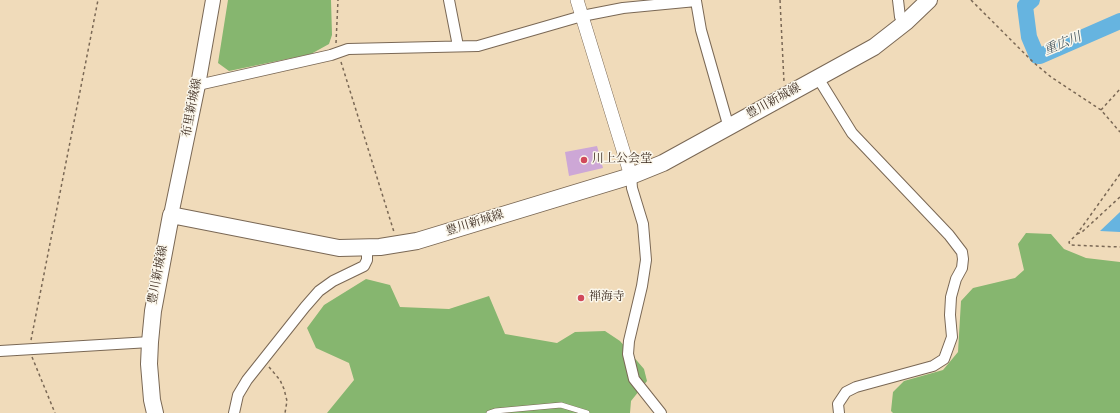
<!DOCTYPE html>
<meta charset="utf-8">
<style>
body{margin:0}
canvas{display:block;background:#f0dbba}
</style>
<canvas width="1120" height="413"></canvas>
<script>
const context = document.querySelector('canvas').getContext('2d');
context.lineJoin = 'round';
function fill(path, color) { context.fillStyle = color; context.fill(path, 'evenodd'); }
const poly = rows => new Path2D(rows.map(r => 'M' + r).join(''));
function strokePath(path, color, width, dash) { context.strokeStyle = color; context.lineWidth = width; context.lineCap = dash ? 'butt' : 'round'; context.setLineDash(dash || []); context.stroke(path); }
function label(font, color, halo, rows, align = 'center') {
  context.font = font + ' Vollkorn,"Noto Serif JP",serif'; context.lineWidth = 3; context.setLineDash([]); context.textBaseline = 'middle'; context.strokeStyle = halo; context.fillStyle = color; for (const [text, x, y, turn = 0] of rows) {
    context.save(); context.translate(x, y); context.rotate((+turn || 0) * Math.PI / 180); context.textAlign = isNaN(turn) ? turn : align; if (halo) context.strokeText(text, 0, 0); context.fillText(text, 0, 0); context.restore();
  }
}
const forest = poly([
 [228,0,331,0,332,35,329,44,311,54,229,71,218,63],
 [1026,233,1051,234,1064,249,1086,258,1120,262,1120,413,893,413,891,411,893,392,904,381,943,370,958,352,961,301,973,288,1015,278,1024,270,1018,244],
 [366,279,390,285,400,307,449,309,489,296,505,334,557,343,575,332,605,331,620,341,644,369,647,381,631,401,630,413,327,413,354,380,349,363,316,348,307,328,324,305]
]);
const water = poly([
 [1120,212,1120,232,1100,231]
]);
const river = poly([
 [1032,0,1025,6,1029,37,1037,56,1040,56,1120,21]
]);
const building = poly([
 [597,146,603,168,569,176,565,152]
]);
const path = poly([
 [780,0,784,82],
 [971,0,1033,62,1051,77,1101,110,1120,132],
 [336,43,338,0],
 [341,62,394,232],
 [1101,110,1120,89],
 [1120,174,1077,234,1069,242,1070,245,1120,247],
 [1077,234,1082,232,1120,197],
 [31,340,98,0],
 [32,357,55,413],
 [269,367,280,380,284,389,287,401,285,413]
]);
const service = poly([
 [489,413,495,411,561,405,587,413]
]);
const minor = poly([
 [449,0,458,46],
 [898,0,900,17,906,22],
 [818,78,852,133,949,235,962,252,963,259,962,268,956,279,951,297,950,315,952,337,944,359,933,366,856,387,846,392,838,404,839,413],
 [198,85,331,55,348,49,478,46,582,16,623,8,696,1,701,30,729,128],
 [631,176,632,188,643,224,646,260,642,286,629,341,628,354,634,379,661,413],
 [0,351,150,342],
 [234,413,238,395,247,380,305,307,319,291,333,281,364,266,367,260,367,248]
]);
const tertiary = poly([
 [577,0,631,176]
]);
const secondary = poly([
 [171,215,198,85,213,0]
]);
const primary = poly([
 [155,413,152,400,149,364,150,342,153,311,171,215,339,248,380,247,417,241,631,176,663,163,874,47,906,22,929,0]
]);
const markers = [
 [584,160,4,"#d1495b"],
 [581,298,4,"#d1495b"]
];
const streetNames = [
 ["豊川新城線",774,102,-29],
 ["布里新城線",193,108,-79],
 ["豊川新城線",475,224,-17],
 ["豊川新城線",159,275,-79]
];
const poiNames = [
 ["川上公会堂",592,160],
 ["禅海寺",589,298]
];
const waterNames = [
 ["重広川",1063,45,-23]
];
fill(forest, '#86b66f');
fill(water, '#66b4e0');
strokePath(river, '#66b4e0', 16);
fill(building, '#cda7d6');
strokePath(service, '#7a6855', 6);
strokePath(minor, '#7a6855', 12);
strokePath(tertiary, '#7a6855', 14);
strokePath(secondary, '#7a6855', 16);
strokePath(primary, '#7a6855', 18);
strokePath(path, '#7a6855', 1.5, [3, 3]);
strokePath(service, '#fff', 5);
strokePath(minor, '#fff', 10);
strokePath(tertiary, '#fff', 13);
strokePath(secondary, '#fff', 14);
strokePath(primary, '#fff', 16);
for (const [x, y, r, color] of markers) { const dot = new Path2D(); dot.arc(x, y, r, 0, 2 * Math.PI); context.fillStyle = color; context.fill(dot); strokePath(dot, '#fbf7ec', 1.5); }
label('12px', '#3b2a1e', '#fbf7ec', streetNames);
label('12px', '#3b2a1e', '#fbf7ec', poiNames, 'left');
label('italic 13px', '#4a5a62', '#fbf7ec', waterNames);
</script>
